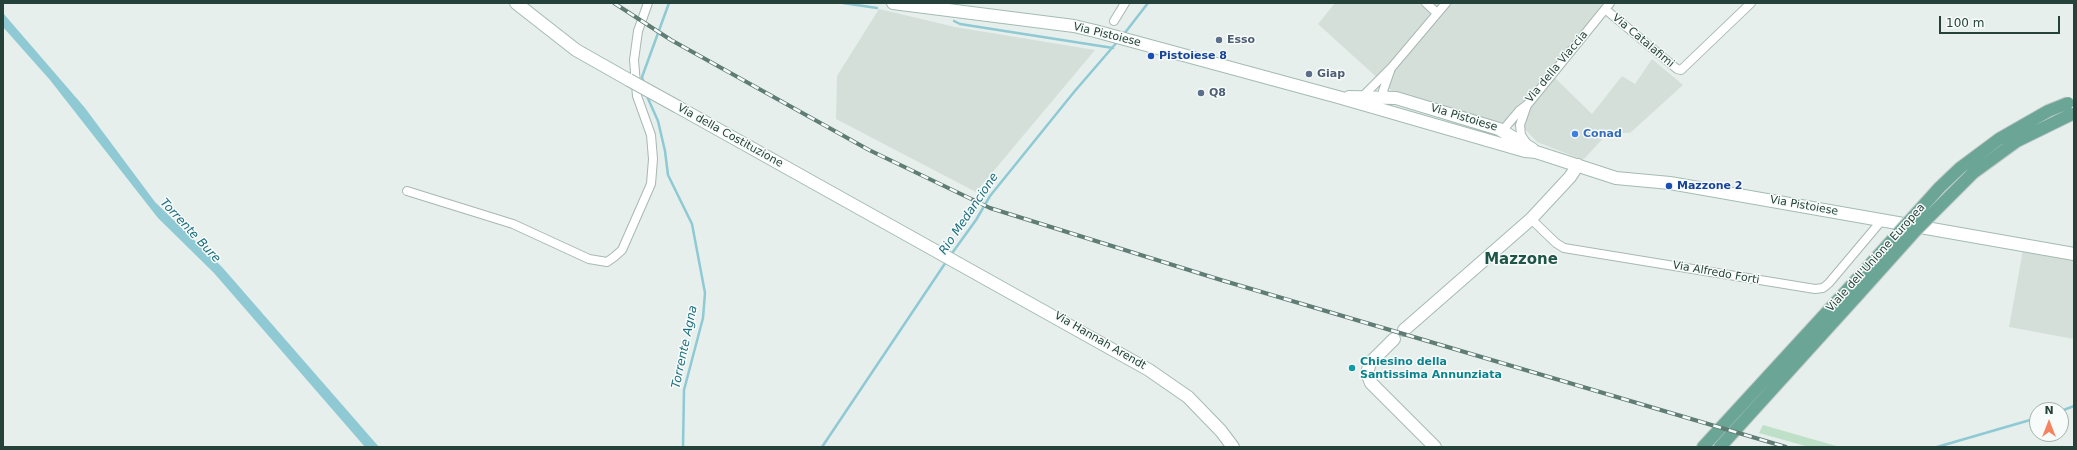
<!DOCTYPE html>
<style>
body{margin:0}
#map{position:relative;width:2077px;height:450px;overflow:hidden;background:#e6efeb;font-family:"DejaVu Sans",sans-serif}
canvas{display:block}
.frame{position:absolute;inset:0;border:4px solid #24423a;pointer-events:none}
.north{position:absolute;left:2029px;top:402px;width:40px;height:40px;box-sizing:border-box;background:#f7fbf9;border:1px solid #a3b1ad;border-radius:50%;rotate:0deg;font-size:11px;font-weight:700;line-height:16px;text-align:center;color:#24423a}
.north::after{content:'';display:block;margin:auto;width:14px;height:18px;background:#f4845f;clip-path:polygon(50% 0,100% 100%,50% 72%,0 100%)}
.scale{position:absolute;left:1939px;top:16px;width:121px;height:18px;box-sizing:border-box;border:2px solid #24423a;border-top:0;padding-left:5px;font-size:12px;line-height:14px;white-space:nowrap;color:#24423a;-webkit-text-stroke:3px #f7fbf9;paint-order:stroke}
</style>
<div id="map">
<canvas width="2077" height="450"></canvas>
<div class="frame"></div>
<div class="north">N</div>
<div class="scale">100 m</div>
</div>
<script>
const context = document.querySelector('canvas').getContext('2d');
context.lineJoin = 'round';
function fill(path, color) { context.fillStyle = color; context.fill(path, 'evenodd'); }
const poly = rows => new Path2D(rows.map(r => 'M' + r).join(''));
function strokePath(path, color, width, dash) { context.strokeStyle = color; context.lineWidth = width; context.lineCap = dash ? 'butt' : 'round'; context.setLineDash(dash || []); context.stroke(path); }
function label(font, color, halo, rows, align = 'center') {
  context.font = font + ' "DejaVu Sans",sans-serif'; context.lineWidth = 3; context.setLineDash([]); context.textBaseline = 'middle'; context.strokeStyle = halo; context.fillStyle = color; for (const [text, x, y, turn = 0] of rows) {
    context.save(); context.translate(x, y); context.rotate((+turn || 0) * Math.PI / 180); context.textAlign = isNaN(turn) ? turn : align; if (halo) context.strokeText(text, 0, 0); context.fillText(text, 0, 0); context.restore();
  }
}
const built = poly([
 [1335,3,1610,3,1552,75,1592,114,1622,76,1635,84,1652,59,1683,85,1630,133,1608,133,1583,160,1537,142,1523,127,1499,124,1394,93,1318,24],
 [879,9,955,27,1095,50,976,192,836,119,837,76],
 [2025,239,2074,247,2074,339,2009,327]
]);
const green = poly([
 [1763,425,1840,447,1809,447,1759,433]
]);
const water = poly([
 [3,13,85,108,155,202,222,267,379,447,365,447,214,273,158,218,50,80,3,27]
]);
const stream = poly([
 [843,3,877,8],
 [954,21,960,24,1113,48],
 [1124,34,1148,3],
 [644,84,642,77,669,3],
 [646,94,658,121,665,151,668,175,692,224,705,293,703,318,684,390,683,447],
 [950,256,976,220,990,196,1074,92,1118,41],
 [2061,411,2074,406],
 [822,447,946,262],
 [1937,447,2037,418]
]);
const street = poly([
 [1426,3,1437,13],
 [1605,9,1677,69,1681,70,1751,3],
 [1114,21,1125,3],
 [1362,97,1392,67,1446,3],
 [1386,98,1383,91,1391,68],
 [1503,130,1519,111,1528,104,1610,3],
 [1527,144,1521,135,1520,125,1527,105],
 [407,191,513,224,589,259,607,262,614,257,622,250,651,184,653,159,651,135,637,96,634,60,638,31,648,3],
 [1531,219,1556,243,1564,248,1815,289,1823,288,1829,283,1882,220]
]);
const secondary = poly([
 [516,3,576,50,629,80],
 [893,3,1074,26,1095,31,1338,97,1525,151,1536,152,1616,178,1670,183,2074,254],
 [1349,97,1396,98,1499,129,1532,149],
 [678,107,1149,370,1188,397,1221,431,1233,447],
 [1404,330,1531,219,1570,177,1578,165],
 [1394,339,1370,363,1367,373,1371,383,1435,447]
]);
const primary = poly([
 [1703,447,1848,289],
 [1720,447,1856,297]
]);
const rail = poly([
 [614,3,671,40,869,150,990,208,1221,280,1786,447]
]);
const secondaryBridge = poly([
 [629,80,678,107]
]);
const primaryBridge = poly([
 [1848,289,1940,187,1960,168,1999,139,2048,111,2068,103],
 [1856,297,1917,229,1973,173,2017,141,2072,114]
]);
const markers = [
 [1219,40,4,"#5c6f8a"],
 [1151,56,4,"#1a4fb4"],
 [1309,74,4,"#5c6f8a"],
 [1201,93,4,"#5c6f8a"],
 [1575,134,4,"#3f7fe0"],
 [1669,186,4,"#1a4fb4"],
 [1352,368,4,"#0f9aa8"]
];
const streetNames = [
 ["Via Pistoiese",1107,35,14],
 ["Via Catalafimi",1643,41,40],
 ["Via della Viaccia",1557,67,-50],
 ["Via Pistoiese",1464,118,17],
 ["Via della Costituzione",730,136,29],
 ["Via Pistoiese",1804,206,10],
 ["Viale dell'Unione Europea",1876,258,-48],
 ["Via Alfredo Forti",1716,273,10],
 ["Via Hannah Arendt",1100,341,30]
];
const serviceNames = [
 ["Esso",1227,40],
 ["Giap",1317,74],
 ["Q8",1209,93]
];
const transitNames = [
 ["Pistoiese 8",1159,56],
 ["Mazzone 2",1677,186]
];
const shopNames = [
 ["Conad",1583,134]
];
const cultureNames = [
 ["Chiesino della",1360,362],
 ["Santissima Annunziata",1360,375]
];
const waterNames = [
 ["Rio Medancione",969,214,-56],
 ["Torrente Bure",190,231,47],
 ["Torrente Agna",685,347,-78]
];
const districtNames = [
 ["Mazzone",1521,260]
];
fill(built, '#d4dfda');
fill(green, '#bfe0c8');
fill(water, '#8ec9d4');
strokePath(stream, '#8ec9d4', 2.5);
strokePath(street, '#a8b8b2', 10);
strokePath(secondary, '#a4bbb3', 14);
strokePath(primary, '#c2cac8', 14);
strokePath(street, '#fff', 8);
strokePath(secondary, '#fff', 12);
strokePath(primary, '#6aa596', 12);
strokePath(rail, '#5f7d75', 4);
strokePath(rail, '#f7fbf9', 2.5, [8]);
strokePath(secondaryBridge, '#a4bbb3', 14, []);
strokePath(primaryBridge, '#c2cac8', 14, []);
strokePath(secondaryBridge, '#fff', 12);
strokePath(primaryBridge, '#6aa596', 12);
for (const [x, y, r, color] of markers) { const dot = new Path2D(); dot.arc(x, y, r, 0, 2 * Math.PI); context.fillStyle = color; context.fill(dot); strokePath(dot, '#f7fbf9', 1.5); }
label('11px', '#24423a', '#f7fbf9', streetNames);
label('bold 11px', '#4e5e75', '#f7fbf9', serviceNames, 'left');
label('bold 11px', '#164399', '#f7fbf9', transitNames, 'left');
label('bold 11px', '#366cbe', '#f7fbf9', shopNames, 'left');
label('bold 11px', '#0d838f', '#f7fbf9', cultureNames, 'left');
label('italic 12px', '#1c6f80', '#f7fbf9', waterNames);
label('bold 15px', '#1f5548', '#f7fbf9', districtNames);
</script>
